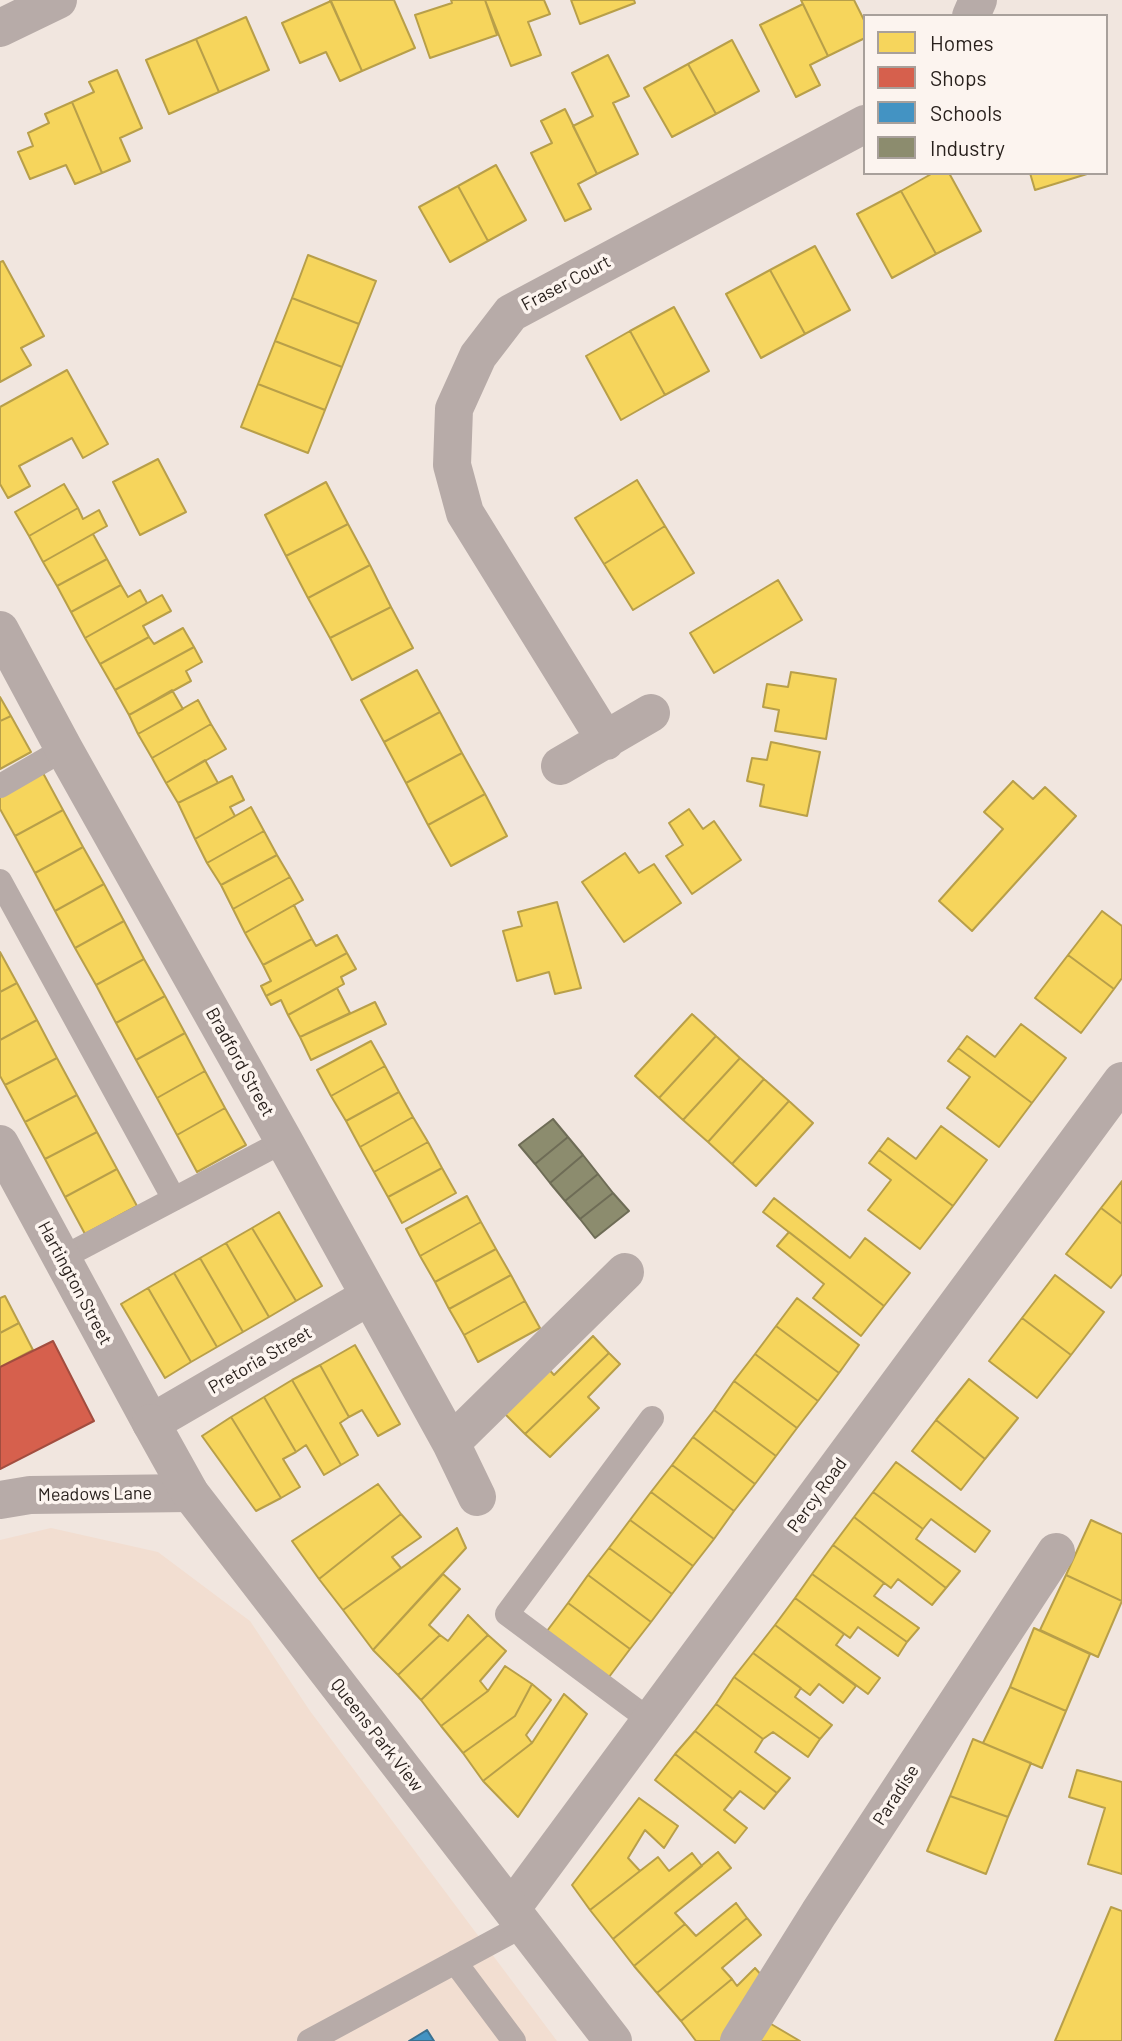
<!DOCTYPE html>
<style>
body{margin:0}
#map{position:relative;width:1122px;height:2041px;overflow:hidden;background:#f1e6df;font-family:Barlow,sans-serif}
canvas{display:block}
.legend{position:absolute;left:863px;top:14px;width:245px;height:161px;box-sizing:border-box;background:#fcf4ef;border:2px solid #a8a09b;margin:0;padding:9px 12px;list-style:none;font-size:21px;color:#29211d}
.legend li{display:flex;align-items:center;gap:14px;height:35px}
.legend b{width:35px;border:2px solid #a8a09b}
</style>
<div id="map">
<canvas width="1122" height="2041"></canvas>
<ul class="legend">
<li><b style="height:19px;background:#f6d55c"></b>Homes</li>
<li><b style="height:19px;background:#d6604d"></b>Shops</li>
<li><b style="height:19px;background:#4393c3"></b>Schools</li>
<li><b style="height:19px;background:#8c8c6e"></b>Industry</li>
</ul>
</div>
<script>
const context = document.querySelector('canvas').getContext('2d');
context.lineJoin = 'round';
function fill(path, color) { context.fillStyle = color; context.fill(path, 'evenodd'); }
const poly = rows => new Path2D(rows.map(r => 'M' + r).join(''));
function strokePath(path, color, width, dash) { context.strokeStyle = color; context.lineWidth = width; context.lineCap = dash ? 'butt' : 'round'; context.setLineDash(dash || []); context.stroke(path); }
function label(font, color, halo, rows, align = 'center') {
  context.font = font + ' Barlow,sans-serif'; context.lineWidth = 7; context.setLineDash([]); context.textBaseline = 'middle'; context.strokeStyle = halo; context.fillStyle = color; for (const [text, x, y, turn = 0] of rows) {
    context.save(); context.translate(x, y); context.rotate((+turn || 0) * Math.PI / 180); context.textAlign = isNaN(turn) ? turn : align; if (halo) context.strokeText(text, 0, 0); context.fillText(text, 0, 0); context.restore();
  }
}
const built = poly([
 [51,1528,158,1552,250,1621,310,1711,557,2041,0,2041,0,1540]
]);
const homes = poly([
 [330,0,394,0,415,48,362,71,330,0],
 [451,0,485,0,497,35,430,58,415,15,452,3,451,0],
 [485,0,544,0,550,14,528,22,541,55,511,66,485,0],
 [571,0,634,0,635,3,580,24,571,0],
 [801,0,854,0,865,22,865,38,828,56,801,0],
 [331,1,362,71,340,81,326,52,300,63,282,23,331,1],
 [803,4,828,56,810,65,820,85,796,97,760,25,803,4],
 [246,17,269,70,219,92,196,39,246,17],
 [196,39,219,92,169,114,146,60,196,39],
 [732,40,759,91,716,114,688,64,732,40],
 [608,55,629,96,613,103,638,154,597,174,573,126,593,116,572,73,608,55],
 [688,64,716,114,672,137,644,88,688,64],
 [117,70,142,128,120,138,130,161,102,173,72,102,94,92,89,82,117,70],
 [72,102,102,173,75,184,66,165,30,179,18,152,33,146,28,133,49,123,45,114,72,102],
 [565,109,597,174,578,184,591,209,565,221,531,153,552,143,541,121,565,109],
 [496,165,526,220,488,241,458,186,496,165],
 [933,173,949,173,981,231,936,254,901,191,933,173],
 [1030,173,1087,173,1087,174,1035,190,1030,173],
 [458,186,488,241,450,262,419,207,458,186],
 [901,191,936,254,892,278,857,214,901,191],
 [815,246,850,310,805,334,770,270,815,246],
 [308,255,376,281,359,324,292,298,308,255],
 [3,261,44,336,21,348,31,365,0,382,0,262,3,261],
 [770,270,805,334,761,358,726,294,770,270],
 [292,298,359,324,342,367,275,341,292,298],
 [674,307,709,371,665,395,630,331,674,307],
 [630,331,665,395,621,420,586,356,630,331],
 [275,341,342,367,325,410,258,384,275,341],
 [67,370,108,444,83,458,72,438,19,466,30,486,8,498,0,484,0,407,67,370],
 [258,384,325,410,308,453,241,427,258,384],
 [158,459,186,512,140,535,113,482,158,459],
 [637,480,665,526,604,564,575,518,637,480],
 [326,482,348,524,286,556,265,515,326,482],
 [64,484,78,508,29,536,15,512,64,484],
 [78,508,83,519,99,510,107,526,43,562,29,536,78,508],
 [348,524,370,565,308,598,286,556,348,524],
 [665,526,694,573,633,610,604,564,665,526],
 [93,534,107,559,57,586,43,562,93,534],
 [107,559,121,585,71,612,57,586,107,559],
 [370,565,391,607,330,638,308,598,370,565],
 [778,580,802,620,714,673,690,633,778,580],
 [121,585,128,597,140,590,147,603,85,638,71,612,121,585],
 [162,595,171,611,143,626,149,637,100,664,85,638,162,595],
 [391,607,413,648,352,680,330,638,391,607],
 [183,628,194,647,115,690,100,664,149,637,154,644,183,628],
 [194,647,202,662,186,671,191,681,129,715,115,690,194,647],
 [417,670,440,712,384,742,361,700,417,670],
 [791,672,836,679,826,739,775,731,779,710,763,707,767,684,788,687,791,672],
 [172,690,183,709,138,734,129,715,172,690],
 [0,697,11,716,0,721,0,697],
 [198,700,211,724,152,758,138,734,198,700],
 [440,712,462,753,406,783,384,742,440,712],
 [11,716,31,752,0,769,0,721,11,716],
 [211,724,226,749,166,783,152,758,211,724],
 [771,742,820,752,807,816,760,806,764,785,747,781,752,758,767,760,771,742],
 [462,753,485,794,428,825,406,783,462,753],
 [205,760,218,783,178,803,166,783,205,760],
 [43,773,63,810,15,836,0,809,0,795,43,773],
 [232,776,244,800,230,807,235,816,195,839,178,803,232,776],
 [1013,781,1033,799,1045,787,1076,816,972,931,939,901,1003,829,984,812,1013,781],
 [485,794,507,836,451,866,428,825,485,794],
 [251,807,264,831,207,863,195,839,251,807],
 [689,809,703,829,714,821,741,860,692,894,666,856,683,845,669,823,689,809],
 [63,810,83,847,35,873,15,836,63,810],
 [264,831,277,855,221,885,207,863,264,831],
 [83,847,104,884,55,911,35,873,83,847],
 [625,853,639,873,654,864,681,903,624,942,582,882,625,853],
 [277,855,290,877,233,909,221,885,277,855],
 [290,877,303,900,245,933,233,909,290,877],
 [104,884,124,921,75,948,55,911,104,884],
 [557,902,581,988,555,994,549,972,517,981,503,931,522,926,518,912,557,902],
 [294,905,312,939,263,965,245,933,294,905],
 [1102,911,1122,926,1122,978,1114,989,1068,955,1102,911],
 [124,921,144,959,96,985,75,948,124,921],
 [337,935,347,953,266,996,261,986,271,981,263,965,312,939,316,946,337,935],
 [0,952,17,983,0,992,0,952],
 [347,953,356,969,341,977,344,984,288,1015,281,1000,271,1005,266,996,347,953],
 [1068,955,1114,989,1081,1033,1035,998,1068,955],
 [144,959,165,996,116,1023,96,985,144,959],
 [17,983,37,1020,0,1040,0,992,17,983],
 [337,988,350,1013,300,1037,288,1015,337,988],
 [165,996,185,1033,136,1060,116,1023,165,996],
 [375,1002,386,1024,311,1060,300,1037,375,1002],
 [692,1014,716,1036,659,1098,635,1076,692,1014],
 [37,1020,57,1058,5,1085,0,1076,0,1040,37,1020],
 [1021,1024,1066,1058,1032,1103,958,1048,967,1036,995,1057,1021,1024],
 [185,1033,205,1071,157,1098,136,1060,185,1033],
 [716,1036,740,1058,683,1120,659,1098,716,1036],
 [371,1041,385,1066,331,1096,317,1070,371,1041],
 [958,1048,1032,1103,999,1147,947,1108,970,1077,948,1061,958,1048],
 [57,1058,77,1095,25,1122,5,1085,57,1058],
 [740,1058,764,1079,708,1142,683,1120,740,1058],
 [385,1066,399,1092,346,1121,331,1096,385,1066],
 [205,1071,225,1108,177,1135,157,1098,205,1071],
 [764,1079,789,1101,732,1164,708,1142,764,1079],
 [399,1092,413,1117,360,1147,346,1121,399,1092],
 [77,1095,97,1132,45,1159,25,1122,77,1095],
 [789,1101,813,1123,756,1186,732,1164,789,1101],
 [225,1108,246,1145,197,1172,177,1135,225,1108],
 [413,1117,428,1142,374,1172,360,1147,413,1117],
 [941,1126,987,1160,953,1206,879,1150,888,1138,916,1159,941,1126],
 [97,1132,117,1169,65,1197,45,1159,97,1132],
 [428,1142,442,1168,388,1197,374,1172,428,1142],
 [879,1150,953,1206,920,1249,868,1210,891,1180,869,1163,879,1150],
 [442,1168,456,1193,402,1223,388,1197,442,1168],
 [117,1169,137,1206,85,1234,65,1197,117,1169],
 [1122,1181,1122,1224,1101,1208,1122,1181],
 [467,1196,481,1222,420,1256,406,1229,467,1196],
 [774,1198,850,1258,865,1238,910,1273,884,1306,763,1212,774,1198],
 [1101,1208,1122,1224,1122,1274,1111,1288,1066,1254,1101,1208],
 [279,1212,322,1286,296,1301,252,1228,279,1212],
 [481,1222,496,1249,435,1282,420,1256,481,1222],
 [252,1228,296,1301,269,1317,226,1243,252,1228],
 [789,1232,884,1306,861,1336,813,1298,824,1284,777,1246,789,1232],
 [226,1243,269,1317,243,1332,200,1258,226,1243],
 [496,1249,511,1275,449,1309,435,1282,496,1249],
 [200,1258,243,1332,217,1347,174,1273,200,1258],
 [174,1273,217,1347,191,1362,148,1288,174,1273],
 [511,1275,525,1301,464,1335,449,1309,511,1275],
 [1055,1275,1104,1312,1071,1355,1022,1318,1055,1275],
 [148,1288,191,1362,165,1378,121,1304,148,1288],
 [5,1296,19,1323,0,1333,0,1298,5,1296],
 [797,1298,859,1345,839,1373,776,1326,797,1298],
 [525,1301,540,1328,478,1362,464,1335,525,1301],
 [1022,1318,1071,1355,1037,1398,989,1361,1022,1318],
 [19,1323,33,1350,0,1367,0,1333,19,1323],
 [776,1326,839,1373,818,1401,755,1354,776,1326],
 [593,1336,609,1353,525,1434,500,1409,545,1365,554,1375,593,1336],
 [355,1345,400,1424,378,1436,362,1410,349,1417,320,1365,355,1345],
 [609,1353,620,1364,588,1397,599,1408,550,1457,525,1434,609,1353],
 [755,1354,818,1401,797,1428,734,1381,755,1354],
 [320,1365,349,1417,340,1423,358,1455,341,1465,292,1380,320,1365],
 [969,1379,1018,1418,985,1459,936,1420,969,1379],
 [292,1380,341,1465,324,1475,306,1445,296,1452,264,1397,292,1380],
 [734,1381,797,1428,776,1456,714,1410,734,1381],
 [264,1397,296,1452,283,1459,300,1487,281,1498,231,1417,264,1397],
 [714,1410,776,1456,755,1484,693,1437,714,1410],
 [231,1417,281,1498,256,1511,202,1436,231,1417],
 [936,1420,985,1459,961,1490,912,1451,936,1420],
 [693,1437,755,1484,734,1511,672,1465,693,1437],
 [896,1462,990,1531,975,1552,931,1519,923,1529,873,1492,896,1462],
 [672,1465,734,1511,714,1539,651,1492,672,1465],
 [378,1484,401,1514,319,1579,292,1541,378,1484],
 [651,1492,714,1539,693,1566,630,1520,651,1492],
 [873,1492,923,1529,916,1539,960,1571,946,1588,854,1517,873,1492],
 [401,1514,421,1537,392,1557,401,1568,343,1610,319,1579,401,1514],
 [854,1517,946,1588,932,1605,898,1579,891,1588,833,1545,854,1517],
 [630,1520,693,1566,672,1594,609,1548,630,1520],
 [1091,1520,1122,1534,1122,1601,1066,1575,1091,1520],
 [457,1528,466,1548,373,1650,343,1610,457,1528],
 [833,1545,884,1583,874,1596,919,1628,907,1642,812,1574,833,1545],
 [609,1548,672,1594,651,1622,588,1575,609,1548],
 [443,1574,460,1589,429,1625,440,1635,398,1675,373,1650,443,1574],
 [812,1574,907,1642,898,1656,858,1627,850,1638,795,1598,812,1574],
 [588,1575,651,1622,630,1649,568,1603,588,1575],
 [1066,1575,1122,1601,1098,1657,1040,1630,1066,1575],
 [795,1598,844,1634,836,1645,880,1678,868,1694,775,1625,795,1598],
 [568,1603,630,1649,609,1677,547,1631,568,1603],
 [468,1615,488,1635,421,1700,398,1675,440,1635,448,1641,468,1615],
 [775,1625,856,1686,843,1703,819,1684,810,1695,753,1653,775,1625],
 [1034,1628,1090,1654,1066,1711,1010,1687,1034,1628],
 [488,1635,506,1651,480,1681,488,1691,441,1726,421,1700,488,1635],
 [753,1653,801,1688,795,1697,832,1725,820,1739,734,1677,753,1653],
 [505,1666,532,1684,515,1716,463,1753,441,1726,488,1691,505,1666],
 [734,1677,820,1739,808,1757,773,1732,763,1739,716,1704,734,1677],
 [532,1684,551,1700,526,1735,532,1743,483,1781,463,1753,515,1716,532,1684],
 [1010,1687,1066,1711,1042,1768,983,1743,1010,1687],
 [564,1694,587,1714,518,1817,483,1781,532,1743,564,1694],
 [716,1704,763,1739,755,1752,790,1778,777,1793,695,1731,716,1704],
 [695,1731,777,1793,764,1809,740,1791,733,1799,675,1754,695,1731],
 [973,1739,1031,1763,1008,1817,950,1796,973,1739],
 [675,1754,733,1799,724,1810,747,1828,735,1843,655,1780,675,1754],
 [1077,1770,1122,1782,1122,1874,1088,1864,1105,1808,1069,1797,1077,1770],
 [950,1796,1008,1817,986,1874,927,1851,950,1796],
 [639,1798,678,1826,664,1848,645,1830,628,1858,640,1871,590,1910,572,1885,639,1798],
 [718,1852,731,1868,675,1913,685,1924,634,1966,613,1939,718,1852],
 [692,1853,702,1866,613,1939,590,1910,658,1857,669,1871,692,1853],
 [736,1903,747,1918,657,1993,634,1966,685,1924,696,1936,736,1903],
 [1111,1907,1122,1911,1122,2041,1055,2041,1111,1907],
 [747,1918,761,1935,722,1968,732,1979,681,2021,657,1993,747,1918],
 [755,1968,763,1977,723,2041,696,2041,681,2021,732,1979,737,1986,755,1968],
 [766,2021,800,2041,755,2041,766,2021]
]);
const shops = poly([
 [53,1341,94,1421,0,1469,0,1367,53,1341]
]);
const schools = poly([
 [427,2030,434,2041,409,2041,427,2030]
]);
const industry = poly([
 [553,1119,568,1137,535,1164,519,1145,553,1119],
 [568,1137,583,1155,550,1183,535,1164,568,1137],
 [583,1155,598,1174,565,1201,550,1183,583,1155],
 [598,1174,613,1193,580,1219,565,1201,598,1174],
 [613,1193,629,1211,595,1238,580,1219,613,1193]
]);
const service = poly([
 [0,786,64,749],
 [0,881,174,1199],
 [62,1258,284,1141],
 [652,1418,507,1614,652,1722],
 [455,1962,514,2041],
 [309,2041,524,1925]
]);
const minor = poly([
 [971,16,978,0],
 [0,28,58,0],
 [0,630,64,749,284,1141,451,1443,477,1497],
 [606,741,465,513,452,465,454,409,478,356,511,313,865,124],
 [560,766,651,713],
 [0,1144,151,1423,368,1297],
 [451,1443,625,1272],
 [0,1500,30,1495,190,1493],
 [512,1908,1122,1081],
 [739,2041,819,1913,1056,1552]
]);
const tertiary = poly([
 [151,1423,190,1493,613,2041]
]);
const streetNames = [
 ["Fraser Court",566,283,-28],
 ["Bradford Street",240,1062,61],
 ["Hartington Street",75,1283,62],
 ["Pretoria Street",260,1360,-30],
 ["Meadows Lane",95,1494,-1],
 ["Percy Road",817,1495,-54],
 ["Queens Park View",377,1735,52],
 ["Paradise",896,1795,-57]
];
fill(built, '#f2ded1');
fill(homes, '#f6d55c');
strokePath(homes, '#b89f49', 2);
fill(shops, '#d6604d');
strokePath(shops, '#a24d3f', 2);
fill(schools, '#4393c3');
strokePath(schools, '#3b7191', 2);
fill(industry, '#8c8c6e');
strokePath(industry, '#6e6c56', 2);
strokePath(service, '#b7aba8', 24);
strokePath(minor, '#b7aba8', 38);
strokePath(tertiary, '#b7aba8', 38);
label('18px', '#29211d', '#fcf4ef', streetNames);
</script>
